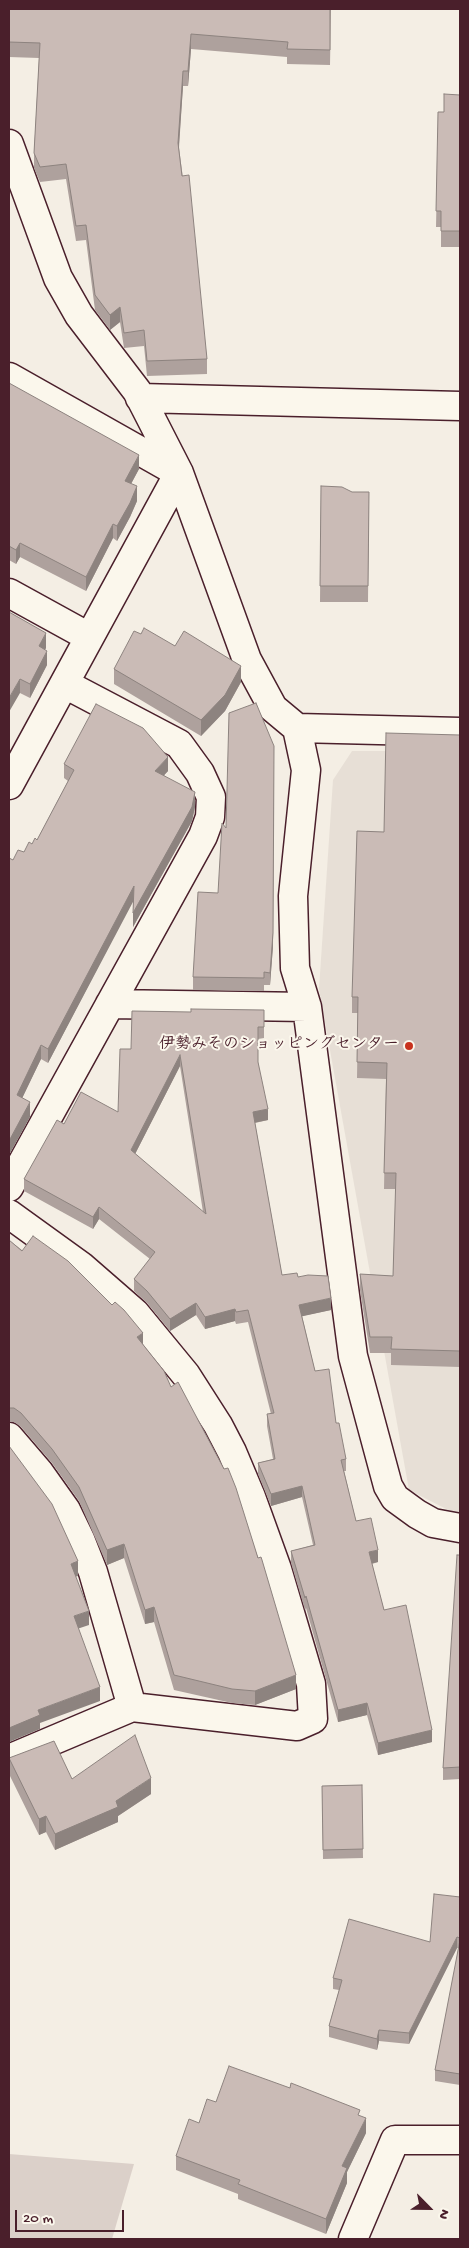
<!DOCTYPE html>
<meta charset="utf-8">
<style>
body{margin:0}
#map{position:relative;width:469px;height:2248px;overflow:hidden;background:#f4eee4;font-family:"Gochi Hand",sans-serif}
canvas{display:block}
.frame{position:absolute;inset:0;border:10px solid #4a1f2b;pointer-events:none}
.north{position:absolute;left:404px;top:2183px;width:50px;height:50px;-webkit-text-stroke:4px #fbf7ec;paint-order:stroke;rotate:113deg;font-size:14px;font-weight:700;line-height:20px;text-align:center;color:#4a1f2b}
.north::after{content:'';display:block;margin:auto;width:18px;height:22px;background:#4a1f2b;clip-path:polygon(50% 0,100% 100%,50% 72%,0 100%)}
.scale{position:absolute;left:15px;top:2210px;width:109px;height:22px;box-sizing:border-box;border:2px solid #4a1f2b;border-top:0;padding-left:6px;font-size:15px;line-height:18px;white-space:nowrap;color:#4a1f2b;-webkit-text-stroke:4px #fbf7ec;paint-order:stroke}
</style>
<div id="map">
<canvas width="469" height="2248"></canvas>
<div class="frame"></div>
<div class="north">N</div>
<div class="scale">20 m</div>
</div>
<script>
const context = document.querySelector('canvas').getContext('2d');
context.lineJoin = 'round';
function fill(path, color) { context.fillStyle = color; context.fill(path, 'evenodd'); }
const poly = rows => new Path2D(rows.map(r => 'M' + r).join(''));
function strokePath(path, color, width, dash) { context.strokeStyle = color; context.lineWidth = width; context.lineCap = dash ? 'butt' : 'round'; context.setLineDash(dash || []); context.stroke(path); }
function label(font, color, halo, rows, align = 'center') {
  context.font = font + ' "Gochi Hand","Klee One",sans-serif'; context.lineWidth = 4; context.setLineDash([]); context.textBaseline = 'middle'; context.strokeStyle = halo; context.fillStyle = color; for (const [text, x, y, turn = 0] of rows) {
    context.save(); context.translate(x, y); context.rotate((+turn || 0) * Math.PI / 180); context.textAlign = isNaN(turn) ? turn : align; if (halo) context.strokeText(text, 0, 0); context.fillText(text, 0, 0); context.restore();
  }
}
const built = poly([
 [352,751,460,751,460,1516,409,1490,319,989,333,780]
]);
const green = poly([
 [9,2154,134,2164,112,2239,9,2239]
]);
const street = poly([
 [9,144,58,278,79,315,137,391,179,473,247,660,273,708,297,728,306,770,293,896,295,968,307,1007,353,1356,388,1486,395,1498,417,1514,433,1523,460,1528],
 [9,377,179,473],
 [140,398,460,406],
 [9,593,89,637],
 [297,728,460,732],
 [9,785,179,473],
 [110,1004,307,1007],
 [9,1187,203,836,210,817,211,797,200,773,179,744,65,684],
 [9,1214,81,1266,135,1313,186,1375,218,1425,232,1452,251,1497,277,1569,311,1684,313,1719,297,1726,132,1707,9,1759],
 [9,1437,39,1472,66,1510,80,1539,93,1572,132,1707],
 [353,2239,395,2140,460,2140]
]);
const wall = poly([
 [9,9,331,9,330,65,287,64,287,57,191,49,188,86,183,86,179,148,207,359,207,374,147,376,144,346,124,348,120,322,110,330,95,310,86,240,76,241,66,179,40,182,34,168,34,153,39,58,9,57],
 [460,95,460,247,441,247,441,227,436,227,437,178,444,112],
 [9,383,139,469,131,484,137,501,130,517,117,541,113,538,86,591,20,557,16,564,9,560],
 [321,486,352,492,369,492,368,602,320,602],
 [9,612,46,648,45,649,47,665,30,698,20,693],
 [141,634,175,646,241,682,225,711,201,736,114,684,114,669],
 [460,735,460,1367,391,1365,391,1353,370,1353,360,1290,360,1274,393,1276,396,1189,384,1189,386,1079,357,1078,358,1013,352,1013,352,997,384,832],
 [64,764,168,771,164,775,195,807,192,821,133,927,133,900,48,1063,41,1059,22,1098,30,1117,9,1155,9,858,13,860,24,852,32,844,37,840,68,781,64,778],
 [273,946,270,985,264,985,264,991,193,990,193,977],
 [264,1010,264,1038,258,1039,258,1062,268,1120,255,1123,282,1275,298,1277,331,1310,302,1316,315,1371,336,1423,346,1459,346,1471,344,1471,356,1521,378,1562,372,1564,384,1610,432,1742,378,1755,367,1715,338,1722,306,1608,305,1610,291,1563,291,1551,313,1545,302,1497,271,1506,258,1474,258,1463,273,1459,267,1426,267,1414,271,1414,248,1322,236,1324,235,1321,205,1329,196,1315,170,1331,147,1303,134,1291,134,1279,150,1259,99,1219,93,1229,24,1191,24,1179,64,1124,118,1112,131,1049,191,1012],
 [180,1066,203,1212,135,1154],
 [9,1240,143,1344,296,1689,255,1705,232,1703,174,1690,154,1622,145,1624,124,1558,107,1565,79,1501,52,1463,21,1427,14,1422,9,1422],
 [460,1555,460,1779,443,1780,443,1768],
 [9,1758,72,1779,151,1794,118,1816,118,1822,55,1850,46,1832,39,1835,9,1774],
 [362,1785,363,1858,323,1859,322,1786],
 [460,1897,460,2085,435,2081,435,2070,459,1948,457,1948,409,2044,379,2041,377,2050,329,2037,329,2026,339,1990,333,1989,333,1978,430,1942],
 [360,2116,366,2133,347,2172,347,2183,326,2234,238,2199,238,2194,176,2170,176,2156,199,2123]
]);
const shadedWall = poly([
 [191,34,191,49,188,86,188,71],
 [183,71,183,86,178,158,178,143],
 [120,307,120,322,110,330,110,315],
 [139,455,139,469,125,495,125,481],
 [137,486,137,501,130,517,117,541,117,526],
 [113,524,113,538,86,591,86,577],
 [20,543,20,557,16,564,16,550],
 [46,633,46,648,39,661,39,646],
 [47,651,47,665,30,698,30,684],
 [241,666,241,682,225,711,201,736,201,720],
 [20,679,20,693,9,712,9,698],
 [168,757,168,771,155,785,155,771],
 [274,758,273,946,270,985,270,973],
 [195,792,195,807,192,821,133,927,133,913],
 [134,886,134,900,48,1063,48,1049],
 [41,1045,41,1059,17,1109,17,1095],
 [180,1055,180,1066,131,1162,131,1150],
 [30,1102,30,1117,9,1155,9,1141],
 [268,1109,268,1120,253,1123,253,1112],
 [99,1207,99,1219,93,1229,93,1217],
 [331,1298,331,1310,299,1317,299,1305],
 [196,1303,196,1315,170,1331,170,1319],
 [235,1309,235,1321,205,1329,205,1317],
 [143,1333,143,1348,137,1337],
 [302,1486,302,1497,271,1506,271,1494],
 [124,1544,124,1558,107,1565,107,1550],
 [378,1550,378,1562,369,1564,369,1552],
 [78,1561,78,1576,71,1578,71,1564],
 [154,1607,154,1622,145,1624,145,1610],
 [89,1611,89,1625,74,1630,74,1616],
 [296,1675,296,1689,255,1705,255,1691],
 [100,1687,100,1701,40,1723,40,1729,9,1742,9,1728,38,1710],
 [367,1703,367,1715,338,1722,338,1710],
 [432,1730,432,1742,378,1755,378,1743],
 [151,1778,151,1794,118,1816,118,1822,55,1850,55,1834,116,1801],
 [46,1816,46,1832,39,1835,39,1819],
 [457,1937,457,1948,409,2044,409,2033],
 [379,2030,379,2041,377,2050,377,2039],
 [366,2118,366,2133,347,2172,347,2183,326,2234,326,2219,342,2166]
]);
const building = poly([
 [9,9,330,9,330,50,287,49,288,42,191,34,188,71,183,71,178,143,182,176,189,175,207,359,147,361,144,330,124,333,120,307,110,315,95,295,86,225,76,226,66,164,40,167,34,153,40,43,9,42,9,9],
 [444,94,460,95,460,231,441,231,441,211,436,211,438,112,444,112,444,94],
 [9,383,139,455,125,481,137,486,130,503,117,526,113,524,86,577,20,543,16,550,9,546,9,383],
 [321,486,342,487,352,492,369,492,368,586,320,586,321,486],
 [9,612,46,633,39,646,47,651,30,684,20,679,9,698,9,612],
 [144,628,175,646,184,631,241,666,225,695,201,720,114,669,134,631,141,634,144,628],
 [256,703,274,746,273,933,270,973,264,972,264,978,193,977,198,892,218,893,222,823,226,828,229,713,256,703],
 [96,704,143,728,168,757,155,771,195,792,192,807,133,913,134,886,48,1049,41,1045,17,1095,30,1102,9,1141,9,858,13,860,18,850,24,852,29,842,32,844,35,838,37,840,74,770,64,764,96,704],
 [386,733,460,735,460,1351,391,1349,392,1337,370,1337,360,1274,393,1276,396,1173,384,1173,387,1063,357,1062,358,997,352,997,357,831,384,832,386,733],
 [191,1009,264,1010,264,1027,258,1027,258,1062,268,1109,253,1112,282,1275,297,1273,298,1277,308,1275,328,1276,331,1298,299,1305,315,1371,329,1369,336,1423,339,1423,346,1459,341,1460,356,1521,371,1518,378,1550,369,1552,384,1610,406,1605,432,1730,378,1743,367,1703,338,1710,306,1596,305,1598,291,1551,315,1545,302,1486,271,1494,258,1463,275,1459,267,1414,274,1413,248,1310,236,1312,235,1309,205,1317,196,1303,170,1319,147,1291,134,1279,155,1252,99,1207,93,1217,24,1179,57,1120,64,1124,81,1092,118,1112,120,1049,131,1049,132,1011,191,1012,191,1009],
 [180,1055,206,1214,131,1150,180,1055],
 [33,1236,68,1261,112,1305,115,1302,124,1310,143,1333,137,1337,164,1371,171,1387,178,1382,224,1469,228,1468,236,1488,258,1558,261,1557,262,1560,296,1675,255,1691,232,1689,174,1675,154,1607,145,1610,124,1544,107,1550,79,1487,52,1449,21,1413,14,1408,9,1408,9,1240,22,1251,33,1236],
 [9,1446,52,1504,78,1561,71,1564,89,1611,74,1616,100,1687,38,1710,40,1715,9,1728,9,1446],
 [457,1555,460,1555,460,1767,443,1768,457,1555],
 [135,1735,151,1778,116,1801,118,1807,55,1834,46,1816,39,1819,9,1758,54,1741,72,1779,135,1735],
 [362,1785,363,1849,323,1850,322,1786,362,1785],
 [434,1894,460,1897,460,1938,457,1937,409,2033,379,2030,377,2039,329,2026,342,1980,333,1978,349,1919,430,1942,434,1894],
 [460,1940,460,2074,435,2070,460,1940],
 [229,2066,290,2088,291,2083,360,2110,358,2115,366,2118,342,2166,347,2168,326,2219,238,2184,240,2180,176,2156,189,2119,199,2123,207,2099,216,2102,229,2066]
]);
const markers = [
 [409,1046,5,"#c8321e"]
];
const poiNames = [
 ["伊勢みそのショッピングセンター",399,1046]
];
fill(built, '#e7dfd6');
fill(green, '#dbd0c9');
strokePath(street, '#4a1f2b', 31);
strokePath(street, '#fbf7ec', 28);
fill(wall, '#aea19d');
fill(shadedWall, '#8d837f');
fill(building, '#cabbb6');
strokePath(building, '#8d837f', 1);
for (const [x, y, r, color] of markers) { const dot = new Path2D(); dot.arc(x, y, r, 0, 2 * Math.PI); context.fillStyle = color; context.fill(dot); strokePath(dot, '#fbf7ec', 2); }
label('bold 16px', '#4a1f2b', '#fbf7ec', poiNames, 'right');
</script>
